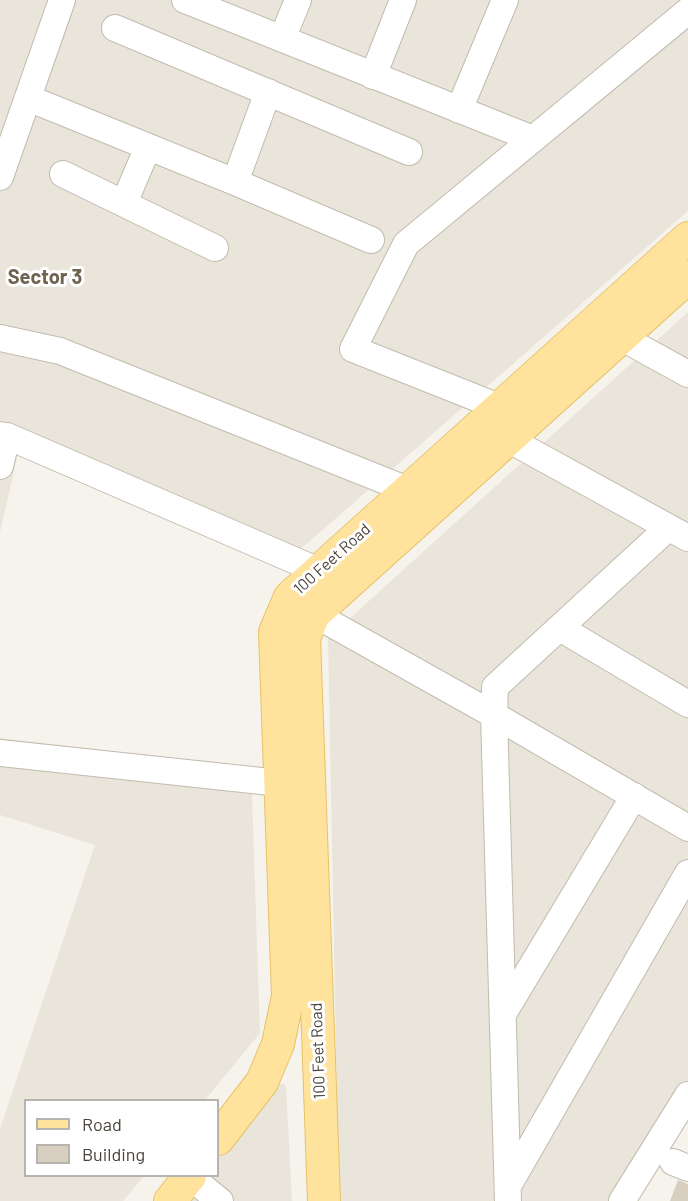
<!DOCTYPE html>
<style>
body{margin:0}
#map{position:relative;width:688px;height:1201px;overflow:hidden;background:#f6f3ec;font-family:Barlow,sans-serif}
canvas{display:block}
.legend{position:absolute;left:24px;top:1099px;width:195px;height:78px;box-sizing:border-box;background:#fff;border:2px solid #b7b4b0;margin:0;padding:8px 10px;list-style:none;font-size:18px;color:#4b4439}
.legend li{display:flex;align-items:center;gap:12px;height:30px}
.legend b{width:30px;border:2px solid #b7b4b0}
</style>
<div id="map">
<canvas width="688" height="1201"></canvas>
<ul class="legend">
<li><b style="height:8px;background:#ffe39c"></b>Road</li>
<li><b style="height:16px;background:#d8cfc1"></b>Building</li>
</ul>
</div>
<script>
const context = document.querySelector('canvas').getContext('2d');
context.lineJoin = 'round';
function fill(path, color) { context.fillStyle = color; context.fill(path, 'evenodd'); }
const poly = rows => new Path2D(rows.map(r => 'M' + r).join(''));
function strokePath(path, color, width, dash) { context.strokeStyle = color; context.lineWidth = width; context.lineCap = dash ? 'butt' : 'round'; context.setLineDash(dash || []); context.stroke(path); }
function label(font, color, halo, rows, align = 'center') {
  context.font = font + ' Barlow,sans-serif'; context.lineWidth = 6; context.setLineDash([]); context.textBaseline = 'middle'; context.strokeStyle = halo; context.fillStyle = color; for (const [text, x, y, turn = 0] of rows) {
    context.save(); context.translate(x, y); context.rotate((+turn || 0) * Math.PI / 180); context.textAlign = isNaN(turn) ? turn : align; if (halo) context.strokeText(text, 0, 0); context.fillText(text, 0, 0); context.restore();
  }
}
const residential = poly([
 [0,0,688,0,688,211,287,561,18,454,0,532],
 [688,312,688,1118,638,1201,339,1201,328,638],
 [0,738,251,767,260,1033,205,1100,26,1100,26,1176,144,1176,123,1201,0,1201,0,1129,95,845,0,815],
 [277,1082,286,1085,292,1201,184,1201,204,1176,218,1176,218,1158]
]);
const building = poly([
 [678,1180,688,1184,688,1201,670,1201]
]);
const minor = poly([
 [185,0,533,139],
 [115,28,409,152],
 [282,39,298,0],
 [373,76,403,0],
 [28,98,235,182,371,240],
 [459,110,505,0],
 [63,174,215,248],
 [0,177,62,0],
 [235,182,268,92],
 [124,203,148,147],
 [0,338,60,351,408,490],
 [628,341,688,374],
 [499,407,353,349,406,244,688,11],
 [0,435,7,436,319,571],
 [508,439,688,538],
 [0,466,7,436],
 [314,614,494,715,688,828],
 [560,628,688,704],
 [0,753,280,783],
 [503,1014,634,796],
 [673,1162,688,1168],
 [189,1176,220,1201],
 [508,1186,688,873],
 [508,1201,494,715,495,687,668,528],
 [622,1201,688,1095]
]);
const major = poly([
 [218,1139,262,1082,278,1044,288,996,275,632,290,597,688,238],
 [170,1201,190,1176],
 [324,1201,304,638,314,614,688,277]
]);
const streetNames = [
 ["100 Feet Road",332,559,-42],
 ["100 Feet Road",318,1051,-92]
];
const quarterNames = [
 ["Sector 3",45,277]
];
fill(residential, '#eae5da');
fill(building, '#d8cfc1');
strokePath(minor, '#c2bbae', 28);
strokePath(major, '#e6c16a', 34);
strokePath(minor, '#fff', 26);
strokePath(major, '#ffe39c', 32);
label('16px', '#4b4439', '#fff', streetNames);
label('bold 20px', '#6e6250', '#fff', quarterNames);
</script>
